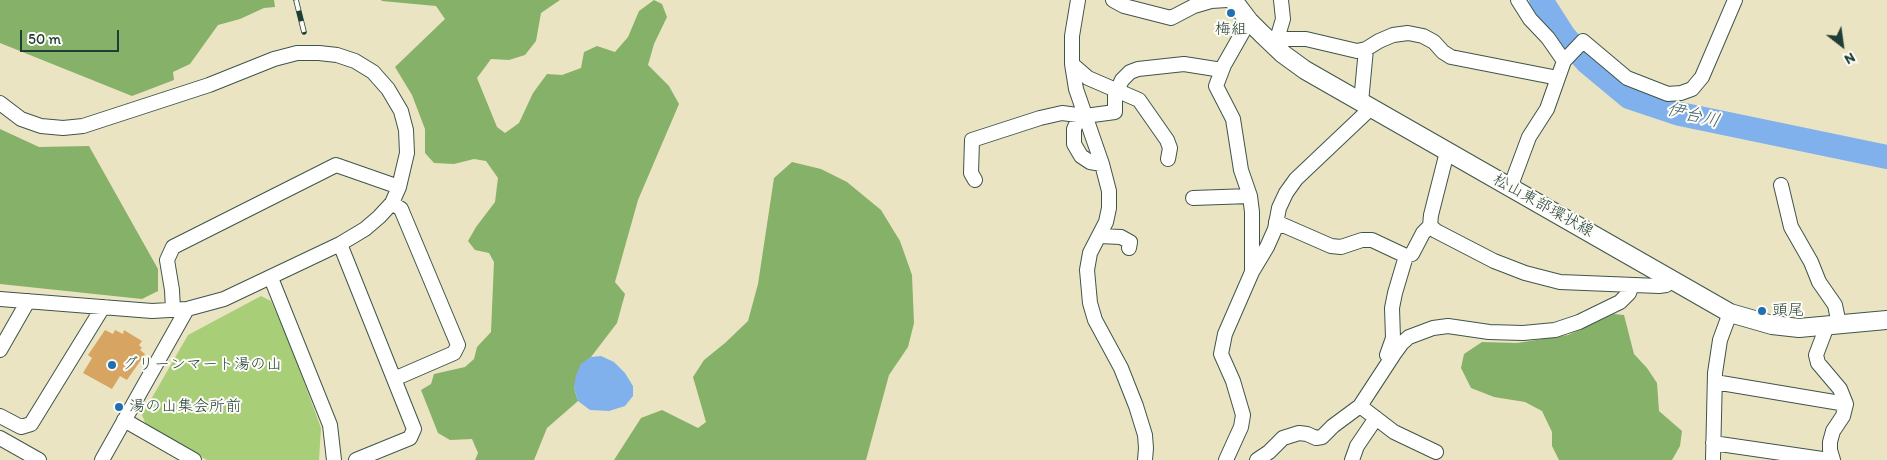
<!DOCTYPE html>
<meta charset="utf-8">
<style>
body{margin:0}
#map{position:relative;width:1887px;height:460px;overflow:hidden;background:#ebe4c3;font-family:Itim,sans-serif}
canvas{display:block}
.north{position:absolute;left:1817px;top:20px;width:50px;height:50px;-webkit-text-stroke:4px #fdfcf7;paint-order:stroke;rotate:150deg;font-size:14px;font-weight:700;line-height:20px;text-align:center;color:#1f3d34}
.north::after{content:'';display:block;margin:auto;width:18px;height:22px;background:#1f3d34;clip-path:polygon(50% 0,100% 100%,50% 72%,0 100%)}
.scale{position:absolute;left:20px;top:30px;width:99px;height:22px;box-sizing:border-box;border:2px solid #1f3d34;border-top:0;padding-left:6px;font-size:15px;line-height:18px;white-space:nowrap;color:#1f3d34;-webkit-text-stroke:4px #fdfcf7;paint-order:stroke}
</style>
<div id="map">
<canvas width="1887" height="460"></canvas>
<div class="north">N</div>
<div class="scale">50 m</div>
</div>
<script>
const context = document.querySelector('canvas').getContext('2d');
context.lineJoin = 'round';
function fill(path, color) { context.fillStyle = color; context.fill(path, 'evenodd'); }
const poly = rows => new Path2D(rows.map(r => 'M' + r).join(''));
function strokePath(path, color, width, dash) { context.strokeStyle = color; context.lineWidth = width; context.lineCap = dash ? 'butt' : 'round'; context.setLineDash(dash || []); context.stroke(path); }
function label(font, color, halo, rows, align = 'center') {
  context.font = font + ' Itim,"Klee One",sans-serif'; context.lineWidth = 4; context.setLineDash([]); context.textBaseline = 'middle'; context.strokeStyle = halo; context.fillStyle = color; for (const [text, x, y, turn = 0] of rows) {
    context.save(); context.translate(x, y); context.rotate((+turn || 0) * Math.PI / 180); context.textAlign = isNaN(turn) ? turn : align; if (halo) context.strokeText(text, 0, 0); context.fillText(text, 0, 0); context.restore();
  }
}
const green = poly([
 [261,296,271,301,287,336,321,428,319,460,207,460,147,427,142,415,188,335]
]);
const forest = poly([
 [0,0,274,0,275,7,264,8,240,19,218,25,190,64,173,72,174,80,132,96,0,43],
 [381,0,560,0,541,13,536,41,525,55,509,60,491,59,477,78,497,127,505,133,519,123,533,93,547,74,562,75,581,68,584,52,597,46,615,52,628,37,639,11,654,0,662,4,667,17,654,44,648,65,669,86,679,104,638,200,615,282,625,294,617,323,591,357,581,365,574,388,578,401,547,428,534,460,475,460,478,453,472,439,450,440,438,433,421,390,431,384,434,374,465,367,474,359,477,347,491,332,494,262,489,253,475,250,468,241,476,227,495,202,498,178,486,161,474,159,454,164,434,163,425,153,425,129,412,95,395,67,445,19,436,6,382,1],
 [0,129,39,147,89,146,158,269,158,291,142,299,0,284],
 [792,162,821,169,847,182,881,210,900,241,912,275,914,323,908,347,889,375,866,460,614,460,641,418,662,410,698,428,706,422,693,377,704,360,725,343,748,321,758,284,774,178],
 [1614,314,1624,315,1634,354,1647,368,1657,383,1659,411,1682,431,1680,446,1672,460,1559,460,1552,446,1552,432,1542,411,1525,402,1494,397,1471,388,1461,368,1464,354,1482,342,1517,343,1568,335]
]);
const water = poly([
 [601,356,614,362,625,373,633,386,633,396,625,406,609,411,590,410,578,401,574,388,576,375,581,364,591,357]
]);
const river = poly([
 [1541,0,1564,36,1587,62,1629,97,1680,114,1887,157]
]);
const building = poly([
 [105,330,113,334,115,330,123,334,124,330,142,341,139,345,142,348,140,350,145,354,127,380,120,376,112,389,83,373,92,358,88,355]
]);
const minor = poly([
 [1078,0,1072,36,1072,64,1076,89,1102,164,1109,191,1109,208,1106,222,1090,253,1087,270,1090,303,1095,320,1121,368,1136,406,1145,435,1146,448,1145,460],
 [1113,0,1124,6,1171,18,1194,6,1211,1,1227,0],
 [1518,0,1530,19,1548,38,1564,61],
 [1249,21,1224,65,1216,86,1233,119,1241,170,1250,196,1252,212,1252,271],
 [1277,39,1283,19,1281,0],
 [1272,44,1277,39,1306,39,1357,51,1366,49,1379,41,1393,35,1408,33,1423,36,1434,42,1443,52,1451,57,1558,78],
 [1072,64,1088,78,1139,100,1167,140,1170,148,1168,159],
 [1361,102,1366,49],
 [0,103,21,119,41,126,63,128,83,126,209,85,274,59,297,53,319,53,337,55,355,61,373,72,388,89,401,111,406,130,407,153,399,187,392,203,379,217,365,229,340,244,224,299,187,309,152,311,0,299],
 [1085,116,1078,120,1074,129,1074,144,1081,156,1090,162,1102,164],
 [1447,152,1431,215,1430,226,1436,231,1494,261,1525,273,1560,282,1659,286,1666,285,1674,280],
 [975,180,971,173,972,140,1040,118,1062,113,1085,116,1115,112,1115,95,1122,80,1130,72,1138,69,1184,64,1222,70],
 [1781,185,1791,227,1811,262,1819,282,1835,305,1839,324],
 [1510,188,1529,137,1547,109,1564,61,1583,41,1627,78,1668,94,1681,93,1692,89,1702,77,1735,0],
 [1193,198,1250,196],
 [392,203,401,209,458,345,454,353,394,379],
 [1276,222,1331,246,1341,247,1362,240,1372,240,1406,256,1395,293,1392,308,1393,338,1387,355],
 [1099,236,1121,237,1130,242,1129,248],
 [340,244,414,429,410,438,356,460],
 [1406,256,1412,254,1423,233,1430,226],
 [271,278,330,425,334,460],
 [173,310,172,290,167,260,173,247,336,165,399,187],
 [1827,326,1816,355,1818,363,1840,389,1846,404,1843,416,1833,431,1830,442,1830,450,1833,460],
 [0,350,28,301],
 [1715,382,1846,404],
 [1360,406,1394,432,1436,452],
 [0,416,21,427,31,424,103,307],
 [124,420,194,460],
 [0,438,39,460],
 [1713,443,1829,460],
 [102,460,187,309],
 [1226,460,1241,427,1243,415,1233,381,1221,354,1225,334,1252,272,1267,247,1275,229,1279,208,1286,193,1296,179,1371,108],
 [1257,460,1269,452,1283,438,1299,433,1307,434,1316,438,1322,437,1333,426,1360,406,1394,354,1402,343,1409,337,1433,328,1448,326,1489,332,1523,333,1555,330,1579,322,1620,302,1629,293,1632,285],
 [1352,460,1357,446,1376,418],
 [1713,460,1715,373,1720,340,1730,313]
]);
const major = poly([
 [1233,0,1249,21,1262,34,1283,54,1305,70,1730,313,1772,325,1799,328,1887,320]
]);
const rail = poly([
 [296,0,304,32]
]);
const markers = [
 [1231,13,5,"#1f6fb2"],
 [1762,311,5,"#1f6fb2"],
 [112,365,5,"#1f6fb2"],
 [119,407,5,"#1f6fb2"]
];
const poiNames = [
 ["梅組",1231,30,"center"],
 ["頭尾",1772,311],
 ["グリーンマート湯の山",122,365],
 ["湯の山集会所前",129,407]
];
const streetNames = [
 ["松山東部環状線",1543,206,29]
];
const waterNames = [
 ["伊台川",1693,116,14]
];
fill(green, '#a9ce78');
fill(forest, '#86b168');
fill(water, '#81b1ec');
strokePath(river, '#81b1ec', 24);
fill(building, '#d8a461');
strokePath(minor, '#3e5649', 16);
strokePath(major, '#3e5649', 20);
strokePath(minor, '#fff', 14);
strokePath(major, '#fff', 18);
strokePath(rail, '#1f3d34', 5.5);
strokePath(rail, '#fdfcf7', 4, [11]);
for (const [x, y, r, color] of markers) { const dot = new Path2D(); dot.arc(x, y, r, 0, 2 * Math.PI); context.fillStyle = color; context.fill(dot); strokePath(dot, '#fdfcf7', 2); }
label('16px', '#1f3d34', '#fdfcf7', poiNames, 'left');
label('16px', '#1f3d34', '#fdfcf7', streetNames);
label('italic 18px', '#3c606b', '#fdfcf7', waterNames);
</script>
